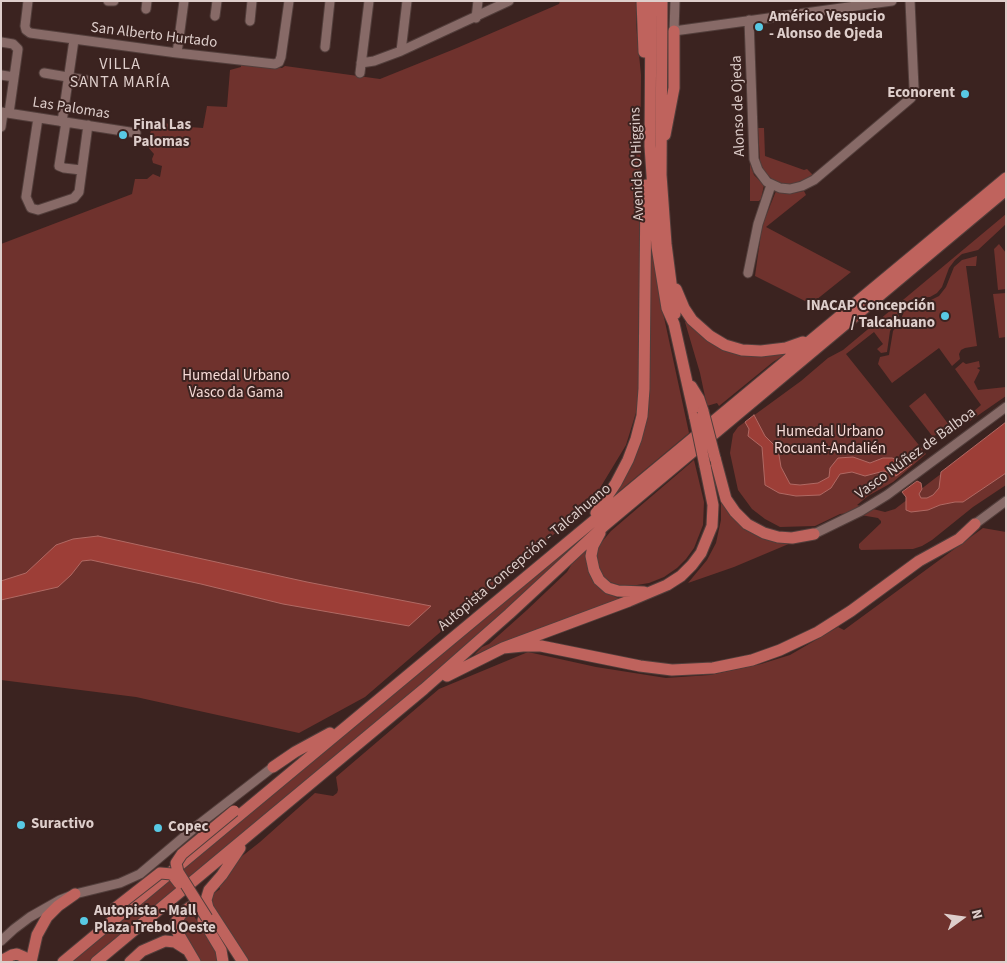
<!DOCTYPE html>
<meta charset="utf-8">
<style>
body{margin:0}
#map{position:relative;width:1007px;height:963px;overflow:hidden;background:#3b2320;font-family:"Source Sans 3",sans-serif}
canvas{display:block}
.frame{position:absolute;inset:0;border:2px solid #dececb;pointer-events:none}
.north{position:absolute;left:937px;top:893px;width:50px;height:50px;-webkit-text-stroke:4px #3b2320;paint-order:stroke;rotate:76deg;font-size:14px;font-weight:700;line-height:20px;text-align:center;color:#dececb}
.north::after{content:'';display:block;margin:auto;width:18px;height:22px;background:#dececb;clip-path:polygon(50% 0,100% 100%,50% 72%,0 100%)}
</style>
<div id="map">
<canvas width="1007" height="963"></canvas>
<div class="frame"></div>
<div class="north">N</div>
</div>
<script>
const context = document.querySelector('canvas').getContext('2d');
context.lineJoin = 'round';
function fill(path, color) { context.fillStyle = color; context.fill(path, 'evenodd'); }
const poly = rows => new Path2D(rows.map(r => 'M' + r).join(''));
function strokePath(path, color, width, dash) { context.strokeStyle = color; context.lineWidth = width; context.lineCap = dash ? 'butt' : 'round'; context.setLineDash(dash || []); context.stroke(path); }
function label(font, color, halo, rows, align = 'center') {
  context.font = font + ' "Source Sans 3",sans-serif'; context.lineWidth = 4; context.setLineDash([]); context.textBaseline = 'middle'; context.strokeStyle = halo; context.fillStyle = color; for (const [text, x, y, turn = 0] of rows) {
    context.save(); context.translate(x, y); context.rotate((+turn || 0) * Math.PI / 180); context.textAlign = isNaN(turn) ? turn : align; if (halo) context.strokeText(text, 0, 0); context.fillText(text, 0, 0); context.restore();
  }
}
const green = poly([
 [560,1,636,1,636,24,641,75,638,406,626,445,597,493,560,529,365,697,299,733,136,697,1,680,1,244,132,194,135,179,147,179,153,174,160,177,162,166,153,163,152,159,154,154,147,146,147,141,152,128,157,122,159,121,176,126,203,128,207,106,227,107,230,70,241,67,241,64,282,68,285,66,380,79,457,48,559,4],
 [758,128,764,128,765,156,804,170,807,169,813,175,807,181,793,185,782,184,773,180,764,172,760,162],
 [750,163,754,175,764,185,761,199,759,201,750,201],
 [776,191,788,194,804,191,806,195,766,227,851,272,811,304,755,276,762,226],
 [1006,214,1006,224,978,250,962,254,955,260,949,268,942,287,937,293,930,297,915,298,903,304,900,309,898,319,890,331,887,352,881,353,877,349,883,344,874,332,846,354,926,454,893,482,868,496,857,505,885,512,895,509,1006,424,1006,485,973,507,932,540,922,546,913,549,861,550,859,548,859,544,881,523,881,521,878,518,849,513,840,514,815,526,780,527,765,519,752,509,738,490,730,453,733,434,738,427,801,381,828,358,843,350],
 [650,215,662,308,689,433,617,493,616,492,642,432],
 [999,244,1006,253,1006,289,998,290,994,249],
 [977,256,976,266,966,266,977,346,965,348,961,350,959,354,960,359,952,366,939,348,892,383,878,364,880,357,889,355,893,331,901,320,904,310,910,304,915,302,931,300,939,296,946,287,954,267,962,260],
 [1006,293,1006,337,999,338,993,294],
 [685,322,688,322,715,344,789,352,773,362,719,406,717,403,707,406,700,373],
 [979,361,980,367,977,368,980,370,974,382,978,390,1006,387,1006,396,967,423,965,419,981,405,955,369,963,362,966,364],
 [925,393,949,425,933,437,909,406],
 [694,460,704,502,703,525,694,548,686,559,677,568,664,577,649,583,625,587,607,581,600,574,595,558,597,551,601,543,611,531],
 [668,462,484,632,200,869,89,962,69,962],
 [721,495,734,517,791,543,734,567,688,583,707,560,716,543,721,520],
 [983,528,1006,532,1006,962,248,962,206,899,220,889,218,884,236,861,260,842,315,793,333,796,337,793,338,790,336,777,439,689,528,652,596,667,666,678,710,675,761,664,790,655,838,627,844,630],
 [585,551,592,580,603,591,620,599,504,642,474,655,482,647,489,644,527,610,567,572,573,562],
 [189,909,219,953,220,962,201,962,179,929,180,918]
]);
const water = poly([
 [754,415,765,436,778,449,781,467,790,484,800,485,818,483,829,477,830,468,838,458,853,457,870,463,883,458,892,458,912,464,896,476,884,471,865,476,852,472,840,474,831,488,820,495,796,496,779,493,765,485,762,447,748,436,749,429,745,422,754,415],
 [1006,422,1006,473,963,502,955,502,940,505,928,510,911,512,906,510,906,497,902,492,917,481,921,483,922,489,919,494,921,498,927,498,933,495,939,488,941,472,1006,422],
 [98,536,307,582,431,606,409,626,283,604,201,584,91,560,82,561,71,575,58,587,1,600,1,581,26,573,56,545,73,539,98,536]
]);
const minor = poly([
 [28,1,25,26,26,30,30,33,177,53,275,64,279,62,281,57,289,1],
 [108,1,114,1],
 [675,1,674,31,892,1],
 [146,9,147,1],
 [215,16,217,1],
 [476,18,478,1],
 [749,20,754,159,758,170,767,182,780,188,790,189,802,186,814,180,911,98,914,88,910,1],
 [250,21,252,1],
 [1,42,13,44,18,49,9,113],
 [325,47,330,1],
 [401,51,407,1],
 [177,53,184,1],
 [361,63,374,61,401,51,509,1],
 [44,73,91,81],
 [360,73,369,1],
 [1,75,14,77],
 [1,112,136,133],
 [38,118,26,197,31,208,38,210,74,198,79,192,88,125],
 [62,122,74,40],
 [66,122,59,166,64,168,81,170],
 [1,127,3,113],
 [748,273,758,224,771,185],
 [975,524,1006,501],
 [814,534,861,511,887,495,1006,407],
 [1,941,14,929,30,917,60,900,75,894,120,883,140,874,198,825,273,767]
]);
const major = poly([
 [642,1,644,52],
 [651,1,650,146,657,247,667,308,674,324,695,418],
 [662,1,661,175,666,244,675,314],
 [665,135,674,88,674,31],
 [676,289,684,308,692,320,710,336,725,345,742,350,761,351,786,348,803,342],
 [691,386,699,399,703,411],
 [715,458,726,499,735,512,747,524,764,533,778,537,792,538,814,534],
 [596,513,616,483,628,460,636,439,642,416,644,389,646,185],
 [600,533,593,546,591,556,594,570,599,580,608,588,618,591,644,592],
 [503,648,523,646,541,646,640,666,672,670,713,668,752,660,780,650,818,632,851,611,919,561,959,539,975,524],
 [447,676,503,648,629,601,667,585,681,576,692,565,701,553,712,526,713,505,705,466],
 [273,767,295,752,330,733],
 [240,848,222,875,209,890,206,900,208,908,243,962],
 [203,920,221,950,223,962],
 [1,961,12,955,17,954,24,957,28,962],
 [31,962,37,935,47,917,58,906,75,894],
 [63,962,1006,178],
 [96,962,424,689,509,614,605,525,1006,190],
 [130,962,142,951,165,941,175,942,186,949],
 [195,962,178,933,176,922,181,914,190,907,197,905,206,907]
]);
const majorBridge = poly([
 [703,411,715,458],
 [695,418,705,466],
 [114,909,160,873,172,874,179,883],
 [207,918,178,872,176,863,182,854,234,811]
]);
const markers = [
 [759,27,5,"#58c9e4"],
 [965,94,5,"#58c9e4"],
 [123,135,5,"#58c9e4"],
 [945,316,5,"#58c9e4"],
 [21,825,5,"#58c9e4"],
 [158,828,5,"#58c9e4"],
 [84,921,5,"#58c9e4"]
];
const poiNames = [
 ["Américo Vespucio",769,18],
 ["- Alonso de Ojeda",769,35],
 ["Econorent",955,94,"right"],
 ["Final Las",133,126],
 ["Palomas",133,143],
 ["INACAP Concepción",935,307,"right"],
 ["/ Talcahuano",935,324,"right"],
 ["Suractivo",31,825],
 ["Copec",168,828],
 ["Autopista - Mall",94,912],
 ["Plaza Trebol Oeste",94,929]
];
const streetNames = [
 ["San Alberto Hurtado",154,36,7],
 ["Alonso de Ojeda",739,106,-92],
 ["Las Palomas",71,109,9],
 ["Avenida O'Higgins",638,164,-92],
 ["Vasco Núñez de Balboa",916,454,-36],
 ["Autopista Concepción - Talcahuano",525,558,-40]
];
const parkNames = [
 ["Humedal Urbano",236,377],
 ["Vasco da Gama",236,394],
 ["Humedal Urbano",830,433],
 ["Rocuant-Andalién",830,450]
];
const neighbourhoodNames = [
 ["VILLA",120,65],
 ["SANTA MARÍA",120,83]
];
fill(green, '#6f322d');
fill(water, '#9d3e37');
strokePath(water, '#b06963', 1);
strokePath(minor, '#523e3b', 11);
strokePath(major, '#523e3b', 13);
strokePath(minor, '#876a67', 9);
strokePath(major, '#bf635d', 11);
strokePath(majorBridge, '#523e3b', 13, []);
strokePath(majorBridge, '#bf635d', 11);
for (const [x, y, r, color] of markers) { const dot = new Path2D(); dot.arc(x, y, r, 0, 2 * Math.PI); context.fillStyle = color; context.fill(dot); strokePath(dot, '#3b2320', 2); }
label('bold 15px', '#dececb', '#3b2320', poiNames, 'left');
label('15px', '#dececb', '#3b2320', streetNames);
label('15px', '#f6dad6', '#3b2320', parkNames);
context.letterSpacing = '1px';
label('16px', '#dececb', '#3b2320', neighbourhoodNames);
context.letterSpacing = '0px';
</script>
